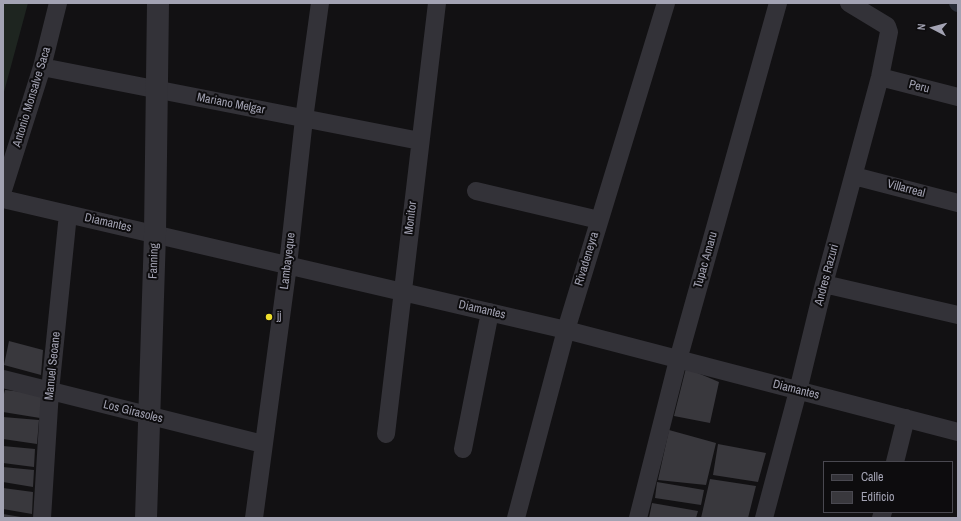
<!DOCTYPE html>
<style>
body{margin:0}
#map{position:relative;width:961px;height:521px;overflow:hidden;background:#121113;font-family:"Archivo Narrow",sans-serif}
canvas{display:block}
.frame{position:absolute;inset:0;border:4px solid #a3a3b3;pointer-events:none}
.legend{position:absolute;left:823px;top:461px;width:130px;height:52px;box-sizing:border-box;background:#0d0c0e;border:1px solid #494850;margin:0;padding:5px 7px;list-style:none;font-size:12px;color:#a3a3b3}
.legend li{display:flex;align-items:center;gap:8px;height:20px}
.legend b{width:20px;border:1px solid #494850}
.north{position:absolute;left:913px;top:8px;width:40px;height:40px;-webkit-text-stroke:3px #0d0c0e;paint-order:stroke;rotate:276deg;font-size:11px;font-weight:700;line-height:16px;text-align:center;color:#a3a3b3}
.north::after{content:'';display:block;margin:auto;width:14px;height:18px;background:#a3a3b3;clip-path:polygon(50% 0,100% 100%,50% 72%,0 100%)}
</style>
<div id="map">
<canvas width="961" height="521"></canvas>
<div class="frame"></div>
<ul class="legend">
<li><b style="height:5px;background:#333238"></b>Calle</li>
<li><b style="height:11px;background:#39383d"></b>Edificio</li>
</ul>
<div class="north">N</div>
</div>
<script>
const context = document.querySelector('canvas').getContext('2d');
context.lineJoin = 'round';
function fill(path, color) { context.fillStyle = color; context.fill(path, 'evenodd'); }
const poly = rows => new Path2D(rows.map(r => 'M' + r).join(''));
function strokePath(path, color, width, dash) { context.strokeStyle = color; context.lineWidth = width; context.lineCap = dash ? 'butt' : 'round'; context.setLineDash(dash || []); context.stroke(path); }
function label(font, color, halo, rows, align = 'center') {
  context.font = font + ' "Archivo Narrow",sans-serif'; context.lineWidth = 4; context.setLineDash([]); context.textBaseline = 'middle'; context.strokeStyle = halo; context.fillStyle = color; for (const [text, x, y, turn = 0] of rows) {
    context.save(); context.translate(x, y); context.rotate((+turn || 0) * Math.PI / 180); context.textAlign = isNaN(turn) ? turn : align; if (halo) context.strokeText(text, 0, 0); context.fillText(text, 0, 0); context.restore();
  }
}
const green = poly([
 [3,3,28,3,4,92,3,91]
]);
const canal = poly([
 [957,3,958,4]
]);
const building = poly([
 [9,341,43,350,41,375,4,365],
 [686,368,719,382,710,423,674,416],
 [5,390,42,394,40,418,3,412,3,398],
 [3,417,39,420,37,444,3,439],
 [669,430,716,443,706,485,658,480],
 [718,444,766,453,758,482,713,475],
 [3,446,35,449,34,467,3,463],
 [3,467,34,470,33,487,3,482],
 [710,479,756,486,748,518,701,518],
 [657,482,704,490,701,505,655,498],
 [3,488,33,492,32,514,3,509],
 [652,503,698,511,696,518,649,518],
 [3,514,21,517,20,518,3,518]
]);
const minor = poly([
 [42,67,420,141],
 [880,77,958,97],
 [854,176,958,203],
 [3,190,42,67,58,3],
 [476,191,599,220],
 [3,199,566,330,958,432],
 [824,284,958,315],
 [3,379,263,444],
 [386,434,437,3],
 [463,449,490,312],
 [895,462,906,418],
 [42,518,50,391,68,214],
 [254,518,288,265,304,119,320,3],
 [516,518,566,330,666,3],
 [638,518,678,360,778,3],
 [764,518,798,391,824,284,880,77,889,32,887,26,849,3],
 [881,518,883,512]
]);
const tertiary = poly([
 [146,518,155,234,158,3]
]);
const markers = [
 [269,317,4,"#efdf2d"]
];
const streetNames = [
 ["Peru",919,87,14],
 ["Antonio Monsalve Saca",32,97,-73],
 ["Mariano Melgar",231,104,11],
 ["Villarreal",906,189,15],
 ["Monitor",411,218,-83],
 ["Diamantes",108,223,13],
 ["Rivadeneyra",587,259,-73],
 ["Tupac Amaru",706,260,-74],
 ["Fanning",154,261,-88],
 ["Lambayeque",288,261,-83],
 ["Andres Razuri",827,275,-75],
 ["Diamantes",482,310,13],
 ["Manuel Seoane",53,366,-84],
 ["Diamantes",796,390,14],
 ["Los Girasoles",133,412,14]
];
const poiNames = [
 ["jj",277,317]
];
fill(green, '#1e2520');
strokePath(canal, '#282c36', 16);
fill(building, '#39383d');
strokePath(minor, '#333238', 18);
strokePath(tertiary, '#333238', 22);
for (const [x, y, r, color] of markers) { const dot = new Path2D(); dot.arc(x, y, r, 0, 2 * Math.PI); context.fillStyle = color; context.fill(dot); strokePath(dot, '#0d0c0e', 1.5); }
label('12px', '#a3a3b3', '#0d0c0e', streetNames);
label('12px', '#a3a3b3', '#0d0c0e', poiNames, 'left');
</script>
